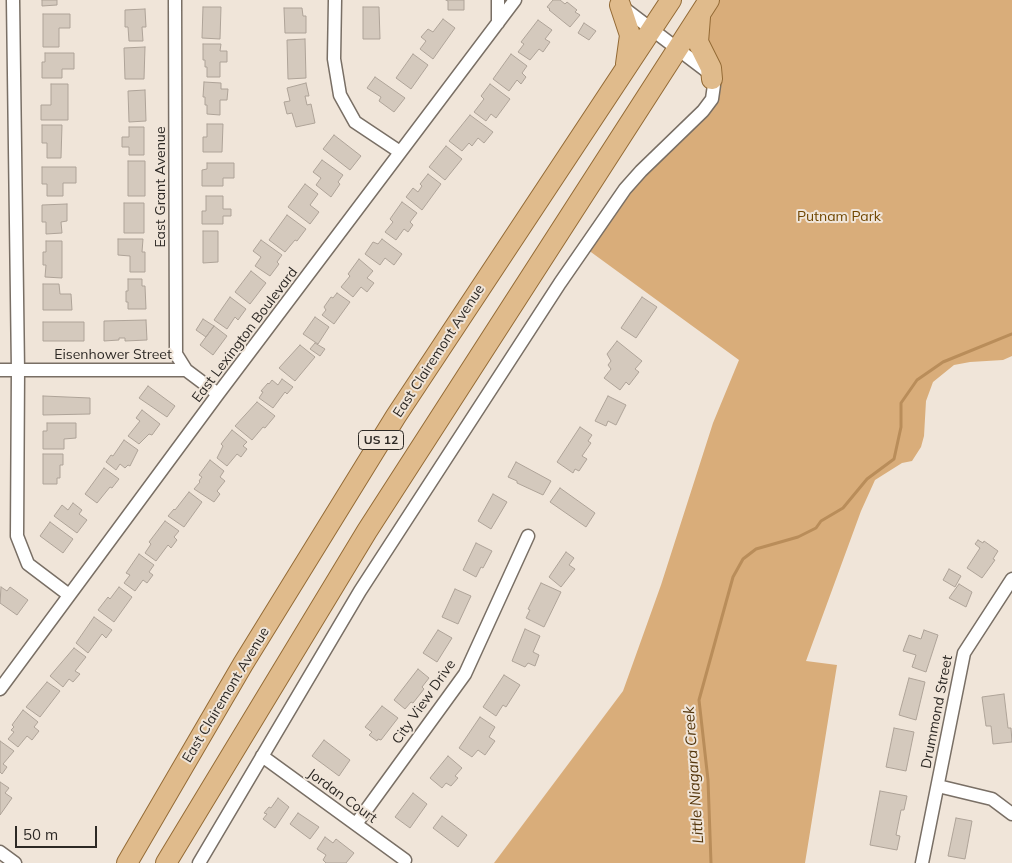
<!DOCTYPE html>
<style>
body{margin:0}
#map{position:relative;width:1012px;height:863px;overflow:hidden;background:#f0e5d9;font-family:Mulish,sans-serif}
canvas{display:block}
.scale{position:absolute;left:15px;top:826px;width:82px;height:22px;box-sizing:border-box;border:2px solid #2d2925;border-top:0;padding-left:6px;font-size:15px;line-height:18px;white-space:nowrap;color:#2d2925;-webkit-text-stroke:4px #f0e5d9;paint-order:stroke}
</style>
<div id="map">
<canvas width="1012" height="863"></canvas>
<div class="scale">50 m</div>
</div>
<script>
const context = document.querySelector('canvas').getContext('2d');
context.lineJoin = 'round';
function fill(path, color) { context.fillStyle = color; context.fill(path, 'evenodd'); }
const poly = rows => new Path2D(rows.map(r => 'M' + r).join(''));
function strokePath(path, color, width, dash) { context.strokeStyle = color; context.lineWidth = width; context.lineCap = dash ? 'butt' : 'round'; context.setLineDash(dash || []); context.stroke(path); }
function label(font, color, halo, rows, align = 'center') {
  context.font = font + ' Mulish,sans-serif'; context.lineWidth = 4; context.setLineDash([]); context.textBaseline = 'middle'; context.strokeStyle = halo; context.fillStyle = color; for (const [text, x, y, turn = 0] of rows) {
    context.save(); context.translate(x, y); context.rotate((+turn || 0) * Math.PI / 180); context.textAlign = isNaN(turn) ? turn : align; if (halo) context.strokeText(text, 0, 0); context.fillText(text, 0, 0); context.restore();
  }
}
const green = poly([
 [710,0,1012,0,1012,356,1003,360,970,362,954,365,933,382,926,401,924,436,921,447,912,461,902,463,875,480,861,511,806,661,837,665,805,863,494,863,623,691,661,585,713,423,739,360,584,247,609,210,712,99,698,42]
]);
const stream = poly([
 [711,863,708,780,699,700,733,577,743,559,756,549,798,537,816,528,821,521,843,508,867,479,894,459,901,427,901,403,917,380,943,362,1012,334]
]);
const building = poly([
 [42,0,57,0,57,5,42,6,42,0],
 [446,0,464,0,464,10,448,10,448,1,446,0],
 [553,0,560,0,565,4,567,2,577,10,575,12,580,15,570,27,549,10,550,9,547,7,553,0],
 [203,7,221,7,220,39,202,38,203,7],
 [363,7,379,7,380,39,363,39,363,7],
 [284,8,302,8,303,16,306,16,306,33,285,33,284,8],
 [145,9,146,27,142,27,143,41,129,41,128,27,125,27,125,10,145,9],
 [43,14,70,14,70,28,59,28,59,47,43,47,43,14],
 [443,19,455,28,433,59,420,49,426,41,421,37,428,29,433,32,443,19],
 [538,20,552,30,545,39,550,42,543,52,539,49,530,60,518,52,524,44,521,42,538,20],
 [584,23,596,31,589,40,578,33,584,23],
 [305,39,306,78,288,79,287,40,305,39],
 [203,44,221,44,220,51,227,51,227,62,220,62,220,77,207,77,207,67,205,67,205,60,203,60,203,44],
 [145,47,144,79,125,79,124,48,145,47],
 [45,53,74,53,74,69,62,69,62,78,42,78,42,62,45,62,45,53],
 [413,54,428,65,411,89,396,78,413,54],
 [511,54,527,66,522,73,526,77,521,84,517,80,509,91,493,79,511,54],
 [375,77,405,98,394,112,379,101,381,97,367,88,375,77],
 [204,82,221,83,221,89,228,89,227,100,220,100,220,115,207,114,207,105,205,105,205,97,203,97,204,82],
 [306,83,309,96,305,96,307,105,311,104,315,123,296,127,292,113,287,114,284,102,290,101,287,88,306,83],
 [51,84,68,84,68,120,41,120,41,105,51,105,51,84],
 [490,84,510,99,496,118,491,114,486,121,474,112,484,99,481,96,490,84],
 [145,90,146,121,129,122,128,91,145,90],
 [470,115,493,132,484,143,478,138,472,146,469,143,462,151,449,141,470,115],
 [207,124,223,124,222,152,203,152,203,137,207,137,207,124],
 [42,125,62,125,61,158,47,158,47,143,42,143,42,125],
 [129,127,144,127,144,155,129,155,129,147,122,147,122,137,129,137,129,127],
 [334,135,361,156,350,170,323,149,334,135],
 [446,146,462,159,445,180,429,167,446,146],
 [322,160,343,175,338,182,340,184,331,197,316,185,321,178,313,172,322,160],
 [128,161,145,161,145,196,128,196,128,161],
 [207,163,234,163,234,178,223,178,223,186,202,186,202,170,207,169,207,163],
 [42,167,76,167,76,183,63,183,63,196,47,196,47,184,42,184,42,167],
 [428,174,441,184,422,210,406,197,413,188,418,192,422,186,420,184,428,174],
 [305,184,318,194,310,205,319,212,310,224,288,207,305,184],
 [206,196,223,196,223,209,231,209,231,216,223,216,223,224,202,224,202,211,206,211,206,196],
 [402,202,417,213,410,222,413,225,408,232,404,229,396,240,385,232,393,222,390,219,402,202],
 [124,203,144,203,144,233,124,233,124,203],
 [67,204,67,221,61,222,62,233,46,234,46,222,42,222,42,205,67,204],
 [287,215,306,229,297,241,295,240,285,252,269,240,287,215],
 [203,231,218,231,218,262,203,263,203,231],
 [118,239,143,239,142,252,145,252,145,272,130,272,130,256,118,255,118,239],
 [382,239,402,254,394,265,385,258,380,265,365,254,373,242,378,244,382,239],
 [261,240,282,255,277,262,279,264,270,276,255,266,261,257,253,251,261,240],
 [46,241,62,241,62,278,45,277,46,265,43,265,43,252,46,252,46,241],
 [359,259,373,271,367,278,374,283,367,292,361,287,353,297,341,287,350,276,348,274,359,259],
 [251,271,266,283,250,304,235,292,251,271],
 [128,279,142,279,142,286,145,286,146,309,128,309,128,302,126,302,126,291,128,291,128,279],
 [43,284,59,284,60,294,71,294,72,310,43,310,43,284],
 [337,293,350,302,334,324,322,315,326,310,324,307,331,297,333,298,337,293],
 [230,297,246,309,238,320,235,317,227,329,214,320,230,297],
 [642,297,657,307,636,338,621,328,642,297],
 [315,317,329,327,318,344,303,334,315,317],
 [203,319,214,326,206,337,196,330,203,319],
 [146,320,147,340,125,341,125,338,119,338,119,340,104,341,104,321,146,320],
 [43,322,84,322,84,341,43,341,43,322],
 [214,326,227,336,213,355,200,345,214,326],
 [617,341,642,361,635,369,639,372,629,385,626,382,620,390,604,378,611,369,608,365,611,361,607,354,617,341],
 [315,343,325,349,320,356,310,349,315,343],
 [300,345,315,357,295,381,279,368,300,345],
 [282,379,293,387,287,394,285,392,273,408,259,398,263,392,261,391,268,383,269,384,272,380,278,385,282,379],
 [148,386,175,406,167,417,139,398,148,386],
 [43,396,90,398,90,414,43,415,43,396],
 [608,396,626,405,616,425,608,421,606,426,595,421,608,396],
 [257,402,275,416,265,428,263,427,252,440,235,426,257,402],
 [142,410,160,424,152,435,149,434,139,444,128,436,140,421,136,418,142,410],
 [47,423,76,423,76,438,64,439,64,449,43,449,43,431,47,431,47,423],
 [580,427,592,435,588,441,591,443,582,456,587,459,579,471,575,469,573,473,557,462,580,427],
 [232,430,247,442,243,446,247,449,241,457,237,454,227,466,217,458,223,446,221,444,232,430],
 [124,440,138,450,130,466,128,465,125,468,120,464,116,470,106,462,111,455,113,456,124,440],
 [43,454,63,454,63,465,60,465,60,478,57,478,57,484,43,484,43,454],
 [210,460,224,471,220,477,225,481,217,491,220,494,214,502,194,489,200,482,199,481,202,477,199,475,210,460],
 [516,462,551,481,543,495,517,483,517,481,508,477,516,462],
 [104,468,119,479,112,488,110,487,97,503,85,494,104,468],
 [560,488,595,513,586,527,550,502,560,488],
 [189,492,202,502,184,527,168,516,174,509,175,510,189,492],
 [493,494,507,502,491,529,478,521,493,494],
 [73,503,82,510,79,514,87,520,77,533,54,516,62,505,68,510,73,503],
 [165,521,179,531,174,537,177,540,171,548,168,545,156,561,145,553,151,544,149,542,165,521],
 [50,522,73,539,63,553,40,536,50,522],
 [978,540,983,543,984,541,998,551,993,559,995,560,982,578,967,568,980,548,975,544,978,540],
 [476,543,492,551,483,568,481,567,476,577,463,570,476,543],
 [566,552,574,558,569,565,575,569,561,587,549,577,566,552],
 [139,554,154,565,149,572,153,575,147,583,143,580,135,591,124,583,130,575,126,573,139,554],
 [949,569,961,576,955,587,943,580,949,569],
 [541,583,561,592,544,627,526,618,530,610,528,609,541,583],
 [959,584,972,592,966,607,949,598,959,584],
 [1,587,7,591,10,587,28,600,17,615,0,603,1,587],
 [119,587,132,597,114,622,98,610,108,597,110,599,119,587],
 [455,589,471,596,458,624,442,617,455,589],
 [94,617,112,630,106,638,102,634,88,653,76,643,94,617],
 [525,629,540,636,533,652,539,655,535,666,528,663,525,667,512,661,525,629],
 [438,630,452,638,437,662,423,653,438,630],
 [924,630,938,635,926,672,912,667,916,655,903,651,909,635,921,639,924,630],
 [74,648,86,657,75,671,80,674,73,682,69,679,63,687,50,676,74,648],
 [418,669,429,678,422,687,424,689,413,703,411,702,405,709,394,700,418,669],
 [504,675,520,685,506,707,503,705,496,716,483,707,504,675],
 [909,678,925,682,916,720,899,715,909,678],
 [47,682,60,691,40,717,26,707,47,682],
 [1004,694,1008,728,1011,728,1012,742,993,744,991,726,986,726,982,697,1004,694],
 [382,706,398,718,381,740,378,739,377,741,369,735,372,732,365,727,382,706],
 [23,710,38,722,34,727,39,731,32,740,27,736,18,747,8,739,14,732,11,730,14,727,12,725,23,710],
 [480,717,495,727,489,737,495,741,485,755,478,750,472,757,459,748,480,717],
 [894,728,914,732,906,771,886,767,894,728],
 [324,740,350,760,339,776,312,756,324,740],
 [0,741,14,751,3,764,7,767,2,774,0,772,0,741],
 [448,756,462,768,455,776,458,778,451,786,446,783,442,788,430,778,448,756],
 [0,782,9,788,5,793,12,798,0,815,0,782],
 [880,791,907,796,904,810,901,810,896,835,900,836,897,850,870,845,880,791],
 [413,793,427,804,410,828,395,817,413,793],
 [278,798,289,807,275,828,263,819,267,814,264,813,269,807,271,808,278,798],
 [298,813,319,827,310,839,290,824,298,813],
 [442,816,467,835,458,847,433,828,442,816],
 [956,818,972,821,965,859,948,856,956,818],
 [325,837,333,843,336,839,354,853,346,863,326,863,323,860,326,855,317,849,325,837]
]);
const street = poly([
 [13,0,18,370,17,536,28,564,69,595],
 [175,0,176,354,186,370],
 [335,0,334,59,340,95,355,122,400,152],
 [498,23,498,0],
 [0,370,186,370,218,394],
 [0,689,218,394,515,0],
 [262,756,405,860],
 [938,786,992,799,1012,814],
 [356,824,465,674,528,536],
 [0,852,15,863],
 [199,863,360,591,560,283,625,189,641,171,703,111,712,99,714,85,712,79,708,72,621,6],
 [922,863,964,653,1012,579]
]);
const primary = poly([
 [620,5,630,35,626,64],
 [700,17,698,42,711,68,712,79],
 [127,863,243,664,396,416,671,0],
 [166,863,367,531,709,0]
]);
const shields = [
 [381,440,45]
];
const shieldNames = [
 ["US 12",381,440]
];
const streetNames = [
 ["East Grant Avenue",161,187,-90],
 ["East Lexington Boulevard",245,335,-53],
 ["East Clairemont Avenue",439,351,-57],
 ["Eisenhower Street",113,355],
 ["East Clairemont Avenue",226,695,-59],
 ["City View Drive",424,702,-55],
 ["Drummond Street",937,712,-79],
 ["Jordan Court",342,796,36]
];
const parkNames = [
 ["Putnam Park",839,217]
];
const waterNames = [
 ["Little Niagara Creek",694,775,-94]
];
fill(green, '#d9ad7a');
strokePath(stream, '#b98d5a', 3);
fill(building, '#d4c9bd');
strokePath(building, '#aea398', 1);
strokePath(street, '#796f65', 15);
strokePath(primary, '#946b36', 22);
strokePath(street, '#fff', 12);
strokePath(primary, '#e0bb8c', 20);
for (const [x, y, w] of shields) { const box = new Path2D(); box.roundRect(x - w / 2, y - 9.5, w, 19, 4); context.fillStyle = '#f0e5d9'; context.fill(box); strokePath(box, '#2d2925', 1); }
label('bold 12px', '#2d2925', null, shieldNames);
label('14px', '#2d2925', '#f0e5d9', streetNames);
label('14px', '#704600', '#f0e5d9', parkNames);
label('italic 15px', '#54360c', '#f0e5d9', waterNames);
</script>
